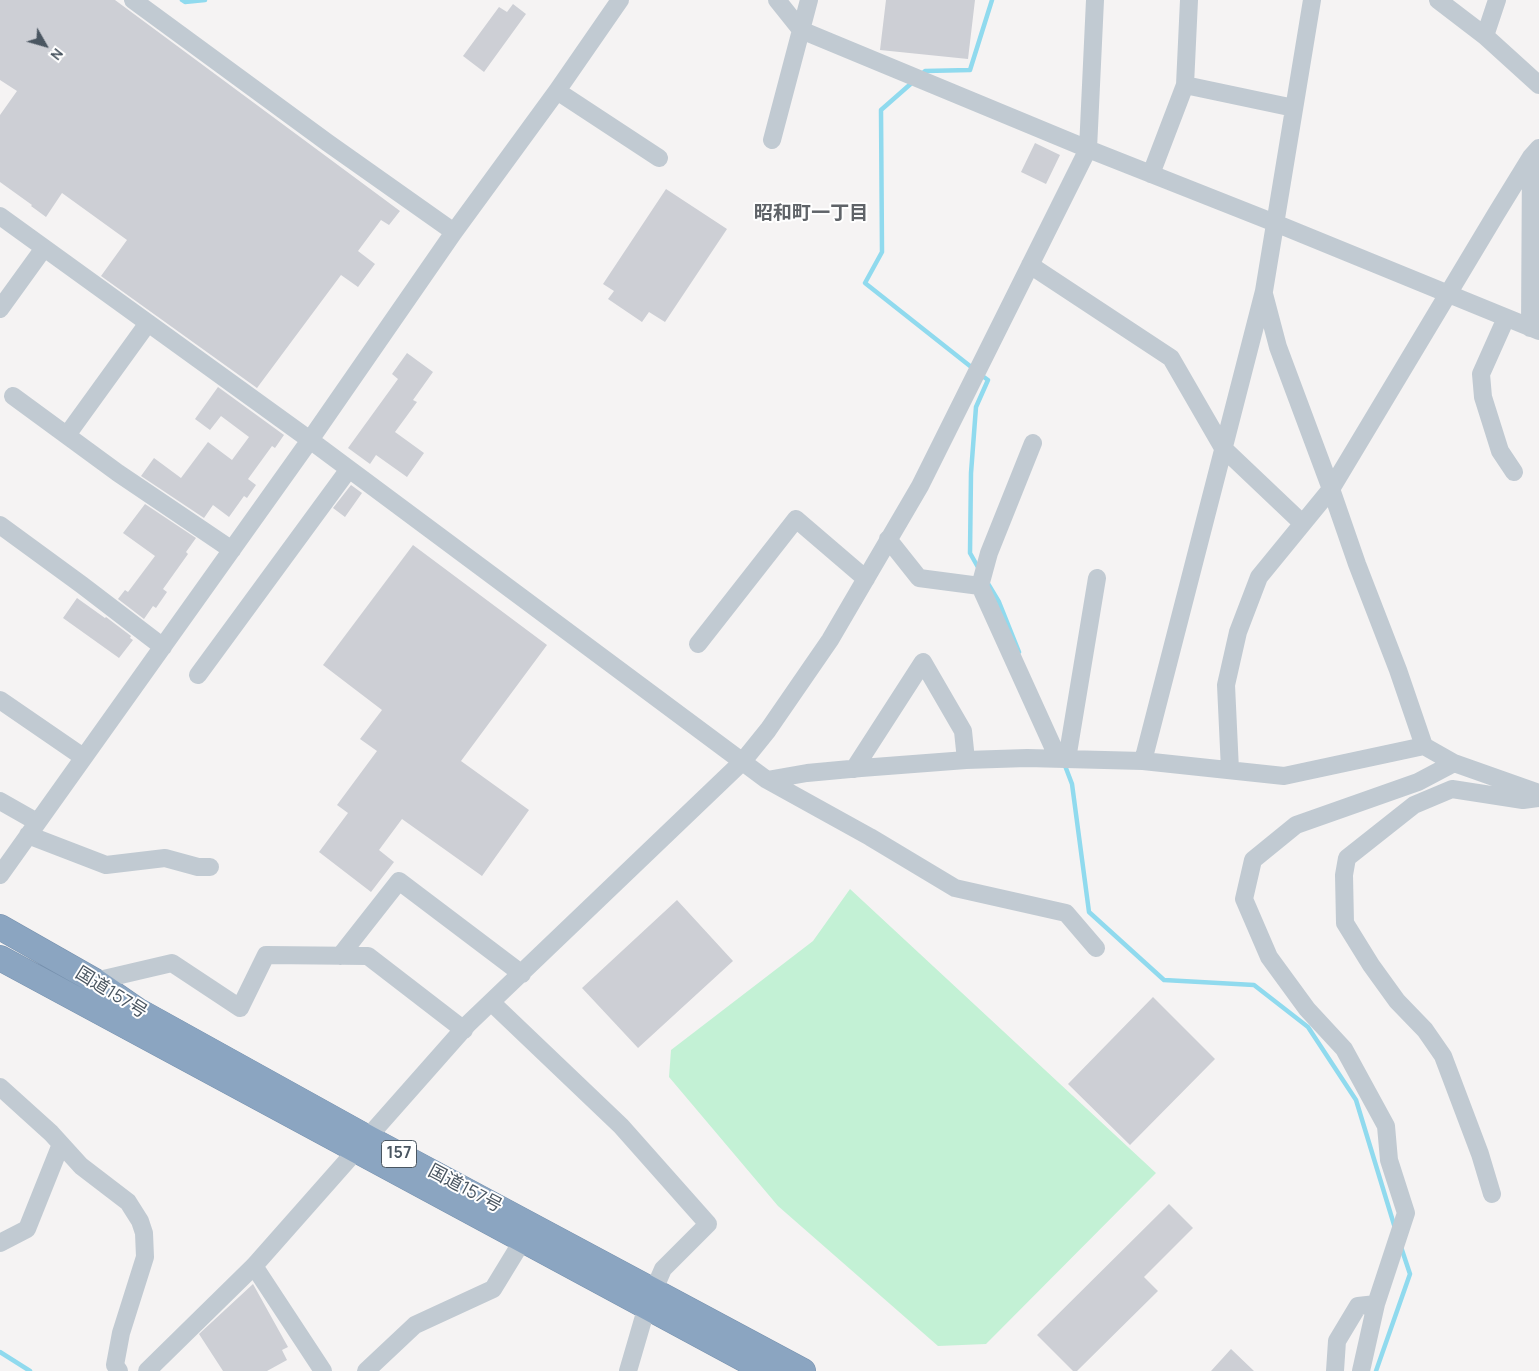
<!DOCTYPE html>
<meta charset="utf-8">
<style>
body{margin:0}
#map{position:relative;width:1539px;height:1371px;overflow:hidden;background:#f5f3f3;font-family:Manrope,sans-serif}
canvas{display:block}
.north{position:absolute;left:20px;top:20px;width:50px;height:50px;-webkit-text-stroke:4px #fff;paint-order:stroke;rotate:128deg;font-size:14px;font-weight:700;line-height:20px;text-align:center;color:#4a5661}
.north::after{content:'';display:block;margin:auto;width:18px;height:22px;background:#4a5661;clip-path:polygon(50% 0,100% 100%,50% 72%,0 100%)}
</style>
<div id="map">
<canvas width="1539" height="1371"></canvas>
<div class="north">N</div>
</div>
<script>
const context = document.querySelector('canvas').getContext('2d');
context.lineJoin = 'round';
function fill(path, color) { context.fillStyle = color; context.fill(path, 'evenodd'); }
const poly = rows => new Path2D(rows.map(r => 'M' + r).join(''));
function strokePath(path, color, width, dash) { context.strokeStyle = color; context.lineWidth = width; context.lineCap = dash ? 'butt' : 'round'; context.setLineDash(dash || []); context.stroke(path); }
function label(font, color, halo, rows, align = 'center') {
  context.font = font + ' Manrope,"Noto Sans JP",sans-serif'; context.lineWidth = 4; context.setLineDash([]); context.textBaseline = 'middle'; context.strokeStyle = halo; context.fillStyle = color; for (const [text, x, y, turn = 0] of rows) {
    context.save(); context.translate(x, y); context.rotate((+turn || 0) * Math.PI / 180); context.textAlign = isNaN(turn) ? turn : align; if (halo) context.strokeText(text, 0, 0); context.fillText(text, 0, 0); context.restore();
  }
}
const green = poly([
 [850,889,1156,1173,986,1344,938,1346,778,1206,669,1077,671,1050,813,941]
]);
const stream = poly([
 [182,0,185,2,205,0],
 [920,76,925,71,970,70,992,0],
 [914,81,881,110,882,252,865,283,975,370],
 [979,569,970,553,971,473,976,407,988,380,981,375],
 [987,582,999,602,1019,652],
 [1064,763,1072,784,1089,912,1164,980,1254,985,1308,1027,1356,1100,1395,1228],
 [0,1352,30,1371],
 [1376,1371,1410,1274,1401,1247]
]);
const building = poly([
 [0,0,115,0,400,211,389,225,381,220,358,251,375,264,358,287,341,275,257,388,101,276,127,240,62,193,46,217,31,206,32,205,0,182,0,115,17,91,0,80],
 [886,0,975,0,968,59,880,50],
 [513,4,526,14,484,72,463,56,499,7,507,12],
 [1035,143,1060,155,1046,184,1021,172],
 [666,189,727,229,665,322,649,312,642,322,608,299,614,291,603,284],
 [407,353,433,372,413,400,417,402,395,432,424,453,407,477,376,455,370,464,348,448,398,379,392,374],
 [218,387,284,435,275,448,272,446,248,479,256,485,247,498,244,496,229,517,213,505,204,518,141,476,154,458,181,478,208,442,232,460,249,437,221,416,210,430,195,419],
 [351,485,362,493,345,517,333,508],
 [145,504,196,538,186,552,188,554,163,589,167,592,156,608,153,606,144,619,118,599,125,590,128,592,155,556,123,533],
 [413,545,547,645,461,761,529,810,482,876,402,819,379,850,394,862,371,892,319,852,348,813,337,805,377,751,360,739,382,710,323,665],
 [77,598,105,618,106,617,131,636,130,638,133,640,119,658,63,618],
 [677,900,733,961,638,1048,582,988],
 [1153,997,1215,1059,1130,1145,1068,1084],
 [1169,1204,1193,1228,1144,1277,1158,1291,1077,1371,1073,1371,1037,1335],
 [253,1284,288,1347,282,1350,287,1360,267,1371,223,1371,199,1334],
 [1231,1349,1254,1371,1211,1371]
]);
const minor = poly([
 [133,0,328,143,454,232],
 [777,0,801,30,1088,149,1275,223,1539,331],
 [1438,0,1485,36,1539,85],
 [1485,36,1497,0],
 [1185,85,1294,108],
 [557,91,659,158],
 [772,140,809,0],
 [1151,174,1185,85,1189,0],
 [0,216,310,440,767,780,870,837,955,888,1066,913,1096,948],
 [1030,265,1171,358,1223,448,1302,523],
 [1264,294,1278,347,1331,489,1357,564,1398,670,1424,746],
 [0,309,44,248],
 [1506,318,1481,374,1483,397,1500,451,1514,472],
 [1530,328,1531,158],
 [13,396,118,473,232,550],
 [67,435,148,323],
 [0,525,82,585,163,647],
 [888,539,919,578,980,586,1058,758],
 [980,586,989,553,1033,443],
 [698,644,796,519,866,579],
 [198,675,349,469],
 [0,700,83,757],
 [1067,759,1097,578],
 [1143,761,1264,291,1312,0],
 [854,769,923,662,963,731,966,760],
 [1230,770,1226,685,1238,632,1259,577,1331,489,1496,214,1531,157,1539,148],
 [767,780,807,773,861,768,966,760,1027,758,1143,761,1284,776,1424,746,1454,763,1539,793],
 [0,801,37,822],
 [28,835,106,865,165,858,198,867,210,867],
 [0,875,310,440,454,232,557,91,620,0],
 [340,956,399,881,522,974],
 [95,981,172,963,240,1008,266,955,368,956,464,1030],
 [491,1002,621,1126,708,1224,663,1269,647,1306,628,1371],
 [0,1087,51,1133,81,1166,128,1202,140,1221,144,1233,145,1257,121,1333,115,1365,119,1371],
 [1492,1194,1480,1154,1443,1056,1425,1030,1397,1001,1371,965,1345,923,1344,875,1347,858,1414,805,1452,789,1523,800,1539,798],
 [0,1243,27,1229,61,1144],
 [254,1266,323,1371],
 [147,1371,254,1266,468,1024,743,761,768,730,830,640,920,486,1088,149,1095,0],
 [366,1371,415,1325,493,1289,529,1230],
 [1335,1371,1337,1341,1358,1306,1376,1304],
 [1361,1371,1376,1304,1406,1213,1389,1160,1386,1126,1344,1049,1307,1009,1269,957,1244,899,1253,860,1296,825,1418,782,1454,763]
]);
const highway = poly([
 [0,927,95,981,137,1010,368,1138,803,1371],
 [0,958,766,1371]
]);
const shields = [
 [399,1154,35]
];
const shieldNames = [
 ["157",399,1154]
];
const streetNames = [
 ["国道157号",111,993,32],
 ["国道157号",465,1189,28]
];
const neighbourhoodNames = [
 ["昭和町一丁目",811,214]
];
fill(green, '#c3f1d5');
strokePath(stream, '#90daee', 4.5);
fill(building, '#cdcfd5');
strokePath(highway, '#7690ad', 26);
strokePath(minor, '#c1cad2', 18);
strokePath(highway, '#8ba5c1', 25);
for (const [x, y, w] of shields) { const box = new Path2D(); box.roundRect(x - w / 2, y - 13.5, w, 27, 4); context.fillStyle = '#fff'; context.fill(box); strokePath(box, '#4a5661', 1); }
label('bold 16px', '#4a5661', null, shieldNames);
label('18px', '#4a5661', '#fff', streetNames);
label('bold 19px', '#5f6368', '#fff', neighbourhoodNames);
</script>
